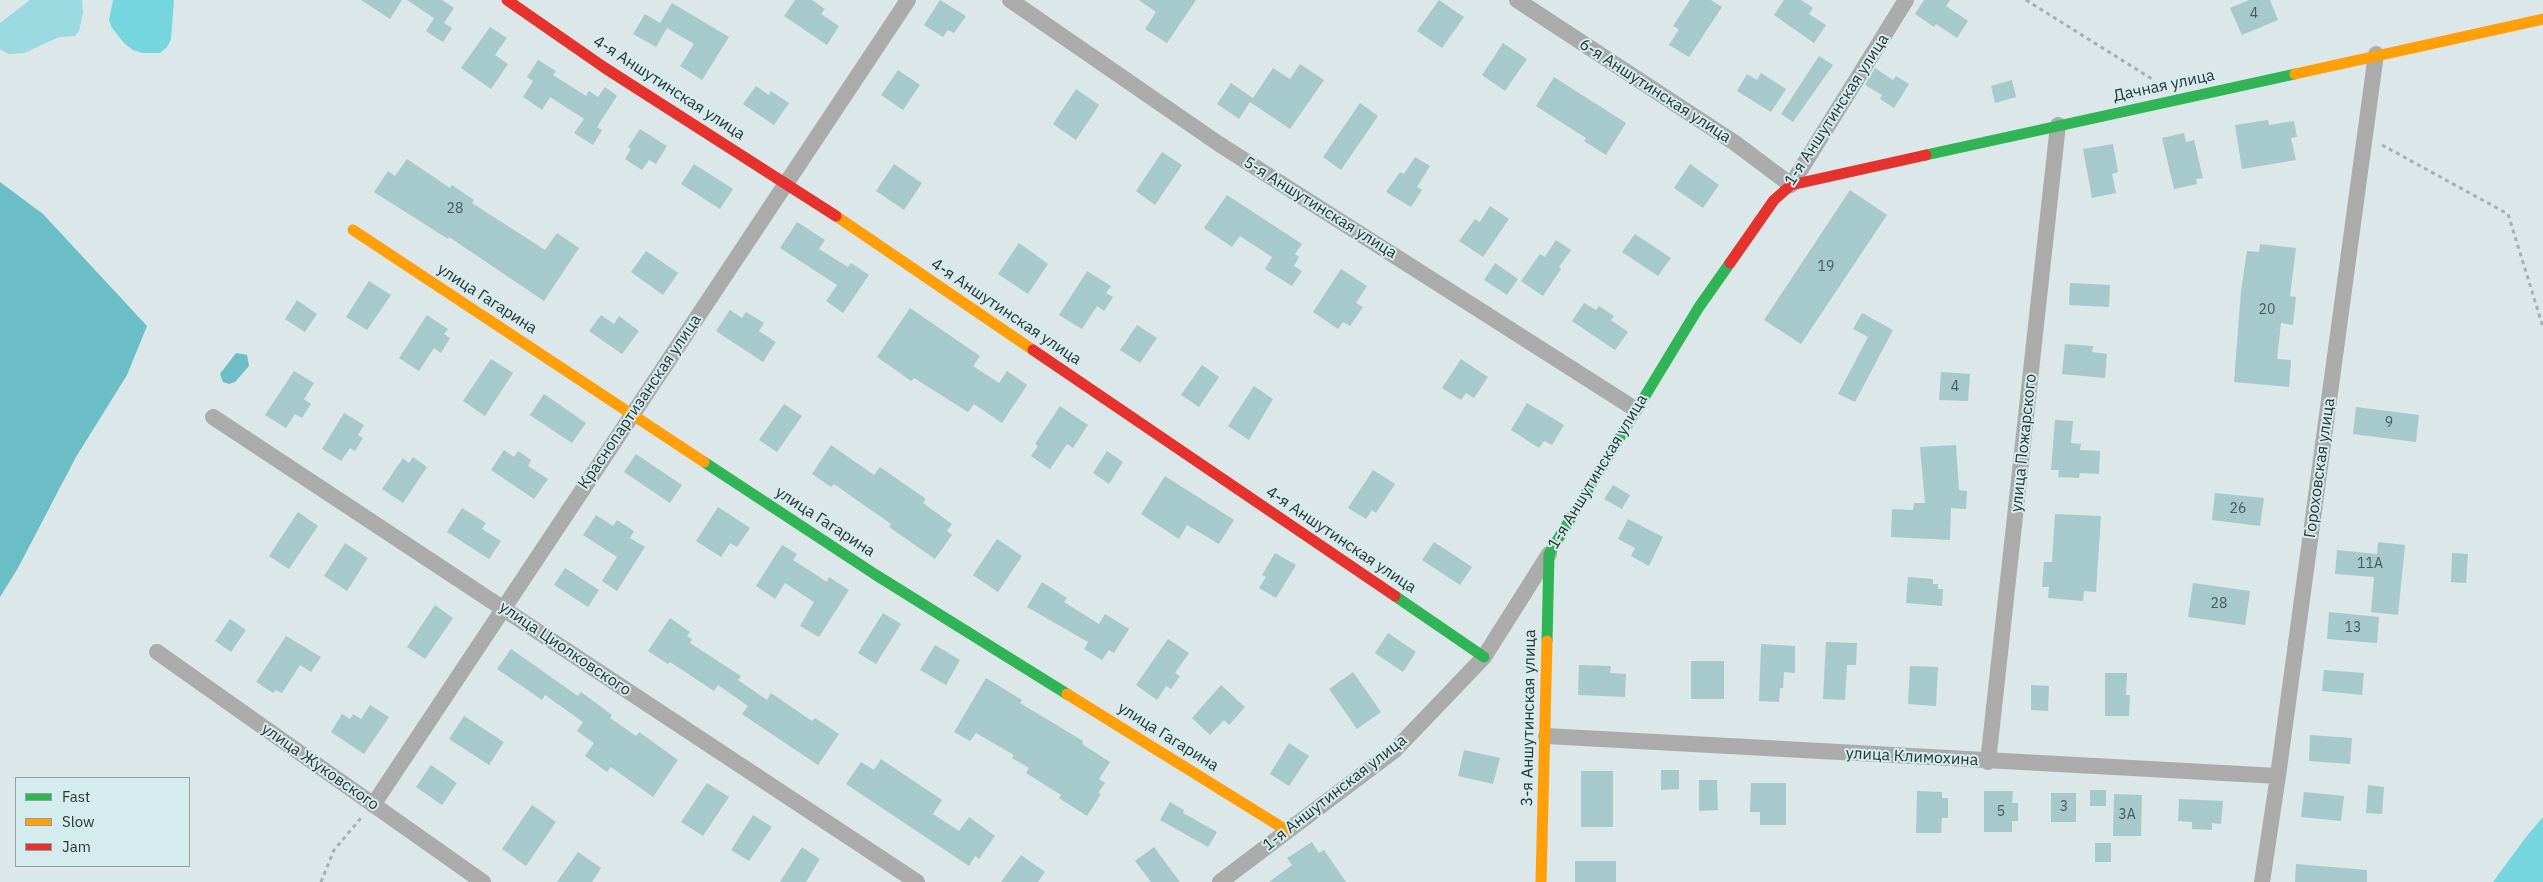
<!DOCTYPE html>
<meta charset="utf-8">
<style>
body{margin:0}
#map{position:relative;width:2543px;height:882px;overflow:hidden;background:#dbe7e8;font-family:"IBM Plex Sans",sans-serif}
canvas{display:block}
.legend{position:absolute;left:15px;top:777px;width:175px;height:90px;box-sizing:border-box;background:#d5ecee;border:1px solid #91a2a3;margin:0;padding:6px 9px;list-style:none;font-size:15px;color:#2a3333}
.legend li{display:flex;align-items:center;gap:10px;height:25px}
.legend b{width:25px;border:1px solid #91a2a3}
</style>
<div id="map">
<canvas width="2543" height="882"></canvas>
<ul class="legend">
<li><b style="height:6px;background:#30b455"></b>Fast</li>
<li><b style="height:6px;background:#ff9f0a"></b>Slow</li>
<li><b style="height:6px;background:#e5322d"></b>Jam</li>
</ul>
</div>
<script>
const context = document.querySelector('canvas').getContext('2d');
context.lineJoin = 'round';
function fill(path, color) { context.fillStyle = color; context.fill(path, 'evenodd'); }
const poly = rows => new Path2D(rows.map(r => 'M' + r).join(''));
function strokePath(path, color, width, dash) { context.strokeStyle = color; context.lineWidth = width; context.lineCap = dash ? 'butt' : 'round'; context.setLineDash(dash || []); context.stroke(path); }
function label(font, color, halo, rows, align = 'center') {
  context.font = font + ' "IBM Plex Sans",sans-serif'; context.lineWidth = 4; context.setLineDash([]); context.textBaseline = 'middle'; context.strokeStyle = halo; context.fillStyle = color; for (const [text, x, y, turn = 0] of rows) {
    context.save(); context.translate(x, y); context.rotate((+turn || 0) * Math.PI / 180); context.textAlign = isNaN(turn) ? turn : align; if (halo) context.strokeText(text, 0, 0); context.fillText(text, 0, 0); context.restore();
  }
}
const green = poly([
 [30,0,82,0,83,13,79,31,75,36,59,37,24,53,9,54,3,51,0,49,0,23]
]);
const forest = poly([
 [113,0,174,0,171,39,167,47,160,53,142,53,133,50,124,43,112,28,109,20],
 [2543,817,2543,882,2493,882,2526,837]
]);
const water = poly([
 [0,182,43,214,147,326,127,375,76,457,18,568,0,597],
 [236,353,247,355,249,366,235,382,229,384,223,382,220,374]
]);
const building = poly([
 [361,0,402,0,390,19],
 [407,0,442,0,454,8,444,23,452,28,443,42,426,31,434,18],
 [795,0,812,0,825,9,821,14,839,26,827,45,784,16],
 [940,0,966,16,954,33,948,30,943,37,924,25],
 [1139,0,1196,0,1167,43,1145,29,1156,12],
 [1439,0,1464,17,1442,48,1417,31],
 [1690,0,1711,0,1722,7,1689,57,1669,45,1679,29,1673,26],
 [1784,0,1801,0,1813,8,1809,14,1826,25,1814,43,1774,15],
 [1924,0,1950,0,1946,6,1968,21,1957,38,1936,24,1934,27,1915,14],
 [2249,0,2270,0,2278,20,2242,35,2230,8],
 [672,3,729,37,702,80,680,66,694,44,667,28,656,47,633,34,645,14,660,23],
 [490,27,507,38,495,55,508,64,491,89,461,68],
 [1503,43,1527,59,1505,91,1482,75],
 [1819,56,1833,65,1793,122,1781,114],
 [538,60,556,71,553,75,586,96,589,91,598,97,605,87,617,96,597,127,602,130,593,145,574,133,584,119,550,97,542,110,523,97,533,81,527,77],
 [1300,64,1324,80,1290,129,1250,102,1239,119,1217,104,1231,83,1253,98,1273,68,1290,79],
 [1875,68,1893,80,1896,76,1909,84,1894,108,1880,99,1882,95,1865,85],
 [898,70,920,85,903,110,881,95],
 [1761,73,1786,89,1771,112,1737,91,1747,74,1757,80],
 [1554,77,1626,123,1606,155,1584,141,1586,138,1536,106],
 [2012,80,2016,97,1995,103,1991,86],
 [756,86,769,95,771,91,789,103,774,125,743,104],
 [1076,89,1099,105,1076,140,1053,124],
 [1360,103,1378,116,1341,170,1323,157],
 [2268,120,2269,125,2294,121,2297,137,2291,138,2296,160,2242,169,2235,125],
 [640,129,667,146,656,164,649,160,642,170,625,159,631,149,628,147],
 [2184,133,2186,142,2194,140,2203,178,2196,179,2197,184,2174,189,2162,138],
 [2113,144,2118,172,2112,174,2116,193,2092,198,2083,149],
 [1162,152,1182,165,1155,205,1136,191],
 [1415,157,1430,166,1417,187,1422,190,1411,207,1386,192,1400,172,1404,174],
 [407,159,450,188,452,185,474,200,472,203,545,250,557,233,579,248,544,301,449,237,448,239,374,192,388,171,395,176],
 [694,164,733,189,720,209,681,184],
 [894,164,922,183,904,210,876,191],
 [1690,164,1719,185,1703,208,1674,188],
 [1850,190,1887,215,1801,344,1764,320],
 [1227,195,1302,244,1295,254,1299,257,1294,266,1302,271,1292,286,1265,269,1272,257,1240,236,1232,247,1204,228],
 [1490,206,1509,219,1483,257,1459,241,1475,219,1480,222],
 [797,222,825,240,819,249,848,267,851,263,869,275,843,313,826,301,837,285,780,248],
 [1635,234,1671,258,1658,276,1622,252],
 [1556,240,1571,250,1559,267,1561,269,1543,296,1521,281,1540,254,1545,257],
 [1019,243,1048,264,1028,294,998,274],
 [2260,244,2296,248,2290,296,2296,297,2293,325,2281,323,2277,359,2291,360,2289,387,2234,382,2241,291,2247,251,2259,252],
 [646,251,678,273,663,295,631,272],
 [1495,263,1518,279,1507,295,1484,280],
 [1341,269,1367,286,1356,303,1363,307,1350,326,1343,322,1338,329,1313,312],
 [1087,271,1111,286,1106,293,1113,297,1104,311,1097,306,1082,329,1059,315],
 [369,281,391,295,367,330,346,317],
 [2070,283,2110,285,2109,307,2069,305],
 [297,300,317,314,305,332,285,319],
 [1584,303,1596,310,1599,306,1614,316,1611,320,1628,332,1615,350,1572,321],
 [910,308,980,356,973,366,999,383,1007,371,1027,385,1002,423,974,404,968,412,914,378,911,381,877,357],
 [730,310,742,318,746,312,764,323,759,331,776,342,763,362,716,331],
 [1862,313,1893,330,1855,402,1838,394,1868,337,1853,329],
 [427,315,448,329,444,334,450,338,441,353,434,348,419,371,399,358],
 [601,315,614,324,619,316,639,331,622,354,589,331],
 [1137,325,1157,338,1140,363,1120,350],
 [2065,344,2093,346,2092,352,2107,354,2105,378,2062,374],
 [491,359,513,373,485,416,463,401],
 [1461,359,1488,377,1474,398,1466,393,1461,400,1442,388],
 [1202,365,1219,377,1199,407,1181,395],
 [294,371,314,383,304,399,311,404,302,418,295,414,286,428,265,415],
 [1941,372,1970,374,1968,401,1939,400],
 [1254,386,1273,399,1249,440,1228,426],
 [544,394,586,423,572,443,530,415],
 [1527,403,1564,425,1552,445,1544,441,1539,448,1511,430],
 [784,404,802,416,777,452,759,440],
 [1060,406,1088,425,1073,448,1067,444,1050,469,1031,456,1038,446,1035,444],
 [2356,407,2419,415,2416,442,2353,434],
 [344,413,364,425,358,435,363,438,355,451,350,448,341,461,322,449],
 [2055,420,2073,421,2071,443,2081,444,2080,450,2100,451,2099,474,2080,473,2079,478,2058,477,2059,470,2051,470],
 [831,445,874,475,880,467,926,499,923,503,952,524,947,531,952,535,935,559,889,527,891,524,834,484,831,487,812,474],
 [1956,445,1959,490,1967,491,1966,509,1951,508,1950,540,1891,537,1892,509,1913,510,1914,503,1925,503,1920,447],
 [504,450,514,457,518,451,531,460,528,466,548,479,534,499,491,470],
 [1107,451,1123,462,1109,484,1093,473],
 [636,454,682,485,670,503,624,472],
 [413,457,427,467,403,503,382,489,403,458,409,463],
 [1373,470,1395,484,1376,513,1372,510,1366,519,1348,508],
 [1165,476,1234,520,1219,544,1187,525,1179,539,1141,514],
 [1613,485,1630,495,1622,509,1604,499],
 [2215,493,2264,498,2260,526,2212,520],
 [718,507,750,528,737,547,730,543,721,557,696,541],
 [462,508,486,523,482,529,501,541,489,559,447,532],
 [298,512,318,526,289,569,269,556],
 [2055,514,2101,516,2096,592,2084,591,2083,601,2048,598,2049,587,2042,587,2044,562,2052,562],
 [596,515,613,526,617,520,634,531,630,538,645,547,617,591,602,581,617,557,583,535],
 [1628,519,1663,537,1649,566,1631,556,1635,548,1618,539],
 [997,539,1022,556,998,592,973,575],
 [1434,542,1472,567,1460,585,1422,560],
 [2378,542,2405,545,2398,615,2371,612,2374,577,2335,574,2337,550,2377,554],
 [345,543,368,558,347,591,324,576],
 [782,545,797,554,793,560,827,582,829,577,849,590,819,637,800,626,814,602,785,583,775,599,756,586],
 [1275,553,1296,565,1276,598,1259,588,1266,577,1262,575],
 [2452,553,2468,554,2466,583,2451,582],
 [565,568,599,590,588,607,554,585],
 [1908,577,1933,579,1933,584,1938,584,1938,589,1943,589,1942,606,1906,603],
 [1042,582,1067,598,1064,602,1099,624,1105,614,1129,629,1114,653,1109,650,1102,660,1084,649,1088,642,1027,607],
 [2193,583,2250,591,2245,625,2188,617],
 [435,605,453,618,425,659,407,647],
 [2329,612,2379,617,2377,643,2327,639],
 [883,613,901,624,876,664,858,653],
 [670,618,690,632,687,636,692,639,690,643,741,676,738,680,767,700,771,693,812,721,815,718,839,734,818,765,742,714,748,706,718,685,714,691,670,662,668,664,648,651],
 [230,619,246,630,231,652,215,641],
 [1388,633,1416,652,1403,672,1375,653],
 [286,636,321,657,311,672,300,665,282,693,276,690,273,693,256,682],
 [1168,639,1189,653,1175,673,1180,676,1171,689,1166,686,1157,700,1136,685],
 [1826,642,1857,643,1856,665,1847,665,1845,700,1823,699],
 [1761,644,1795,646,1795,673,1784,672,1783,688,1780,688,1779,702,1759,701],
 [935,645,960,660,946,685,920,670],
 [511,649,578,696,581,692,612,715,610,718,636,736,639,732,678,760,653,797,611,767,607,772,585,756,594,743,577,731,583,722,545,695,542,700,497,669],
 [1691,661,1724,661,1724,699,1691,699],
 [1579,665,1611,666,1610,673,1626,674,1625,697,1578,695],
 [1910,666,1938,667,1936,706,1908,704],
 [2324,670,2364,673,2362,695,2322,691],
 [1353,672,1381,712,1357,729,1329,689],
 [2105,673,2127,673,2126,695,2130,695,2129,716,2105,716],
 [986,678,1022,700,1020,703,1083,741,1082,744,1110,762,1099,779,1105,783,1098,793,1101,794,1087,816,1059,798,1061,795,1026,773,1029,768,1012,758,1014,755,976,733,970,741,954,732],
 [1221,685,1245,707,1229,725,1224,720,1210,735,1192,718],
 [2031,685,2049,686,2048,711,2031,710],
 [370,705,389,717,364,754,331,732,342,714,350,719,353,714,361,719],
 [464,716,504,742,489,765,449,739],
 [2310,735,2352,738,2350,764,2309,761],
 [1289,743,1309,756,1289,786,1270,774],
 [1464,750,1500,758,1493,784,1458,776],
 [881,759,942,800,933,814,959,831,969,817,995,836,979,859,975,856,969,866,846,784,861,762,874,770],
 [431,765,457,783,442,805,416,787],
 [1661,770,1679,770,1679,789,1661,790],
 [1581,771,1613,771,1613,827,1581,827],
 [1699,780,1717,780,1718,810,1699,811],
 [707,783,729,797,703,836,681,822],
 [1751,783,1786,783,1786,825,1760,825,1760,812,1750,812],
 [2368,785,2384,787,2382,814,2366,813],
 [2090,790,2106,790,2106,806,2090,806],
 [1917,791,1942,792,1942,798,1948,798,1948,818,1942,818,1941,833,1916,833],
 [1984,791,2013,791,2012,803,2018,803,2018,821,2012,821,2012,832,1984,832],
 [2304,792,2344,796,2341,821,2301,817],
 [2051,793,2076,793,2076,822,2051,822],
 [2114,794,2142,795,2141,836,2113,836],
 [2179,799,2223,801,2221,824,2212,823,2212,830,2192,829,2192,822,2178,821],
 [1170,802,1184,810,1183,813,1217,832,1208,847,1160,820],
 [532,805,556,822,526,866,502,849],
 [753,815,772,827,749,861,731,850],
 [1312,842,1319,853,1324,850,1346,882,1269,882,1292,865,1287,858],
 [2095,843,2111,843,2111,862,2095,862],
 [802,847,820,859,806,882,780,882],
 [1154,847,1180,882,1151,882,1135,861],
 [578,852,601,868,592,882,557,882],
 [1021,855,1045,872,1038,882,1001,882],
 [1575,861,1616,861,1616,882,1575,882],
 [2296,864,2367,870,2367,882,2295,882]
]);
const path = poly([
 [2026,0,2152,79,2154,84],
 [2382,145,2508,214,2543,327],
 [321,882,334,850,361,818]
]);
const street = poly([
 [1010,0,1219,144,1635,409],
 [1517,0,1735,143,1791,185,1906,0],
 [213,417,917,882],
 [157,652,483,882],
 [1546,736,2278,776],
 [1988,762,2058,125],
 [373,805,908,0],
 [1220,882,1395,750,1484,657,1549,554],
 [2262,882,2278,776,2376,54]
]);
const fast = poly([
 [1926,155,2295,74],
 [704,462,876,575,1067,694],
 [1395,596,1484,657],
 [1547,641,1549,554,1699,307,1730,263]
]);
const slow = poly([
 [2295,74,2543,19],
 [836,216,1033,350],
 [353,230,704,462],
 [1067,694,1286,830],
 [1541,882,1547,641]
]);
const jam = poly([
 [507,0,605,68,836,216],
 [1730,263,1774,200,1791,185,1926,155],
 [1033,350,1395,596]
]);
const numberNames = [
 ["4",2254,14],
 ["28",455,209],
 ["19",1826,267],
 ["20",2267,310],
 ["4",1955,387],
 ["9",2389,423],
 ["26",2238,509],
 ["11А",2370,564],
 ["28",2219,604],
 ["13",2353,628],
 ["3",2064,807],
 ["5",2001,812],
 ["3А",2127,815]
];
const streetNames = [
 ["Дачная улица",2164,86,-12],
 ["4-я Аншутинская улица",669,88,33],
 ["6-я Аншутинская улица",1655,91,33],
 ["1-я Аншутинская улица",1837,110,-57],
 ["5-я Аншутинская улица",1320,208,32],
 ["улица Гагарина",487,299,33],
 ["4-я Аншутинская улица",1006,312,34],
 ["Краснопартизанская улица",640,402,-56],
 ["улица Пожарского",2024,443,-84],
 ["Гороховская улица",2320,468,-82],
 ["1-я Аншутинская улица",1598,472,-59],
 ["улица Гагарина",825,522,33],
 ["4-я Аншутинская улица",1341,540,34],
 ["улица Циолковского",565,649,34],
 ["3-я Аншутинская улица",1529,718,-89],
 ["улица Гагарина",1168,737,32],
 ["улица Климохина",1912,757,3],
 ["улица Жуковского",320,767,35],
 ["1-я Аншутинская улица",1335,793,-38]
];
fill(green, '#9ad9df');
fill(forest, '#75d6df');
fill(water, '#6cbec6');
fill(building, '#a6c9cc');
strokePath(path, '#abaeb0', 3, [4, 4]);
strokePath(street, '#ababac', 16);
strokePath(fast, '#30b455', 11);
strokePath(slow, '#ff9f0a', 11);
strokePath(jam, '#e5322d', 11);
label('14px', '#495859', null, numberNames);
label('16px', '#2a3333', '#d5ecee', streetNames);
</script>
